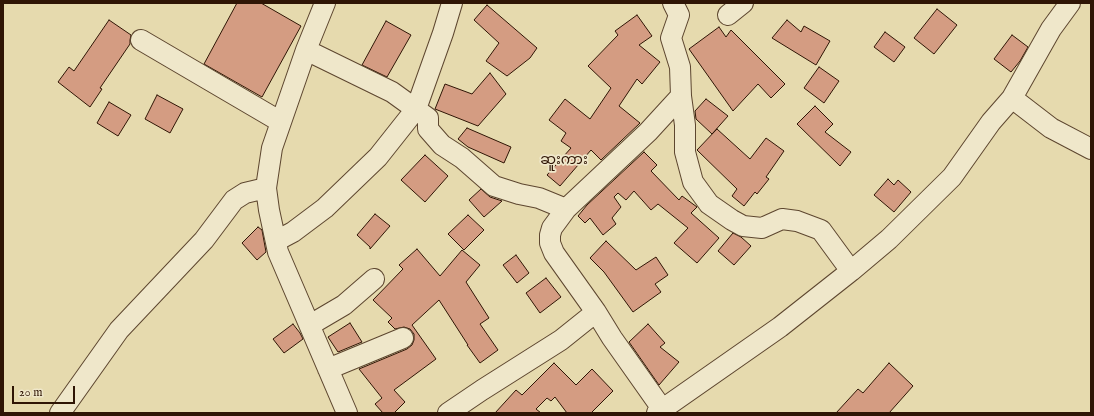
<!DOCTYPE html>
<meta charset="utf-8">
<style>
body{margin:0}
#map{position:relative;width:1094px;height:416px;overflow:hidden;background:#e6daae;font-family:"IM FELL English",serif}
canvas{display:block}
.frame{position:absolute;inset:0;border:4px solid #2f1505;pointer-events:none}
.scale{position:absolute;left:12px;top:386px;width:63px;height:18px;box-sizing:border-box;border:2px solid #2f1505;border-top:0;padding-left:5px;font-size:12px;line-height:14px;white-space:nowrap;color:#2f1505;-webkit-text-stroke:3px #efe7ca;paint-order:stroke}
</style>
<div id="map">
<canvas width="1094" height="416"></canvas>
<div class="frame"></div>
<div class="scale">20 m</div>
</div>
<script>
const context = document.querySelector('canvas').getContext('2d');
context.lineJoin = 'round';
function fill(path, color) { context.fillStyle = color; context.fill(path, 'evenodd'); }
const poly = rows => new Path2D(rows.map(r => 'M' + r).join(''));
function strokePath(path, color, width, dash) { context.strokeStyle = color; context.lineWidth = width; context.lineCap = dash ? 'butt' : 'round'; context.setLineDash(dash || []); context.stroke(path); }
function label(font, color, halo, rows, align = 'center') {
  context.font = font + ' "IM FELL English","Noto Sans Myanmar",serif'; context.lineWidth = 3.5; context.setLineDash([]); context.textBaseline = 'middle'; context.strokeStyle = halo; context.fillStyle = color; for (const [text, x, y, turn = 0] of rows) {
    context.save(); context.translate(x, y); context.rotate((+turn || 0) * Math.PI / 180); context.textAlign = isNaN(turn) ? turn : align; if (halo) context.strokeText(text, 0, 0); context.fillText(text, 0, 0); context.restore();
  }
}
const building = poly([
 [237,3,261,3,301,26,262,97,204,64,237,3],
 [487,5,537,48,530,58,507,76,486,61,499,43,474,20,487,5],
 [937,9,957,25,934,54,914,38,937,9],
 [637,15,652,36,639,45,660,62,642,84,637,79,619,106,640,123,601,160,591,150,560,186,547,175,571,148,561,141,566,133,549,120,565,99,590,119,611,88,588,66,618,35,615,31,637,15],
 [109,20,131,35,130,40,130,44,100,88,102,89,90,107,58,82,69,67,74,71,109,20],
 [787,20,801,32,804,26,830,41,816,65,772,38,787,20],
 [386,21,411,35,387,77,362,65,386,21],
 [719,27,726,37,731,30,785,84,771,98,758,84,733,111,689,49,719,27],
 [885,32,905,47,894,62,874,47,885,32],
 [1012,35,1028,47,1020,61,1011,72,994,59,1012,35],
 [819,67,839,81,824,103,804,88,819,67],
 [490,73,506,94,478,126,435,109,445,84,472,94,490,73],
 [157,95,183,109,170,133,145,119,157,95],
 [706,99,728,116,712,134,696,119,695,111,706,99],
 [109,102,131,115,118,136,97,123,109,102],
 [815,106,833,124,825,132,851,152,840,166,797,124,815,106],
 [467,128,511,147,504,163,468,147,458,139,467,128],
 [717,129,750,159,766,138,784,151,766,177,769,179,757,194,755,192,744,206,732,196,737,189,697,150,717,129],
 [644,152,657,165,651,171,679,200,682,196,697,207,691,213,719,238,697,263,674,243,688,228,658,204,651,210,634,191,626,200,618,193,614,197,621,207,612,218,616,224,603,235,590,218,585,223,578,216,587,205,644,152],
 [425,155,448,176,425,202,401,180,425,155],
 [888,179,894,185,898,180,911,192,894,212,874,195,888,179],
 [481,189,490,197,502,201,484,217,469,200,481,189],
 [375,214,390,226,370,249,370,247,357,235,375,214],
 [468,215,484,230,464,250,448,234,468,215],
 [258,227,262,230,266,252,257,260,242,243,258,227],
 [733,233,741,237,751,246,734,265,718,251,733,233],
 [606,241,636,270,656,257,668,275,655,284,661,292,633,312,604,272,590,258,606,241],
 [417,249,440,276,462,250,480,265,466,282,489,318,480,324,498,350,480,363,467,345,468,345,439,300,412,325,436,359,394,390,405,402,394,413,383,413,375,404,382,398,359,369,407,349,412,345,414,340,414,334,410,329,404,327,395,329,388,322,392,318,373,300,403,269,399,265,417,249],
 [516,255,529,273,517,283,503,265,516,255],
 [546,278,561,297,540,313,526,293,546,278],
 [350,323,362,342,338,352,328,337,350,323],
 [293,324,300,333,303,339,284,353,273,339,293,324],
 [648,324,665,343,660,347,679,362,659,385,629,342,648,324],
 [554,363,576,385,592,369,613,391,591,413,567,413,555,397,551,401,547,398,536,409,541,413,495,413,516,390,522,395,554,363],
 [889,363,913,386,889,413,836,413,858,389,863,393,889,363]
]);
const street = poly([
 [325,3,306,50,272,148,266,188,269,210,278,252,347,413],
 [673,3,679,15,671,38,680,67,681,96,685,125,685,152,693,182,709,204,732,220,743,226,762,228,782,219,797,221,821,230,851,271],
 [728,15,743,3],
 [141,40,281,122],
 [306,50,392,92,428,118,428,129,442,145,462,158,494,186,519,194,539,198,566,209],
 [1012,98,1051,128,1091,149],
 [276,241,293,232,325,208,378,157,416,109,443,33,452,3],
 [596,312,554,253,550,243,550,235,552,228,566,209,648,132,681,96],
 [310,325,344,305,374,279],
 [328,369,403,338],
 [60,413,119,330,204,240,234,200,245,193,266,188],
 [448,413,482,390,561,340,596,312,612,338,665,413],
 [657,413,780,327,851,271,889,239,952,177,991,122,1012,98,1051,29,1070,3]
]);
const quarterNames = [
 ["ဆူးကား",564,161]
];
fill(building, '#d49c82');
strokePath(building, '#2f1505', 1);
strokePath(street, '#5d462f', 22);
strokePath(street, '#efe7ca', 20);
label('14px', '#2f1505', '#efe7ca', quarterNames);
</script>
